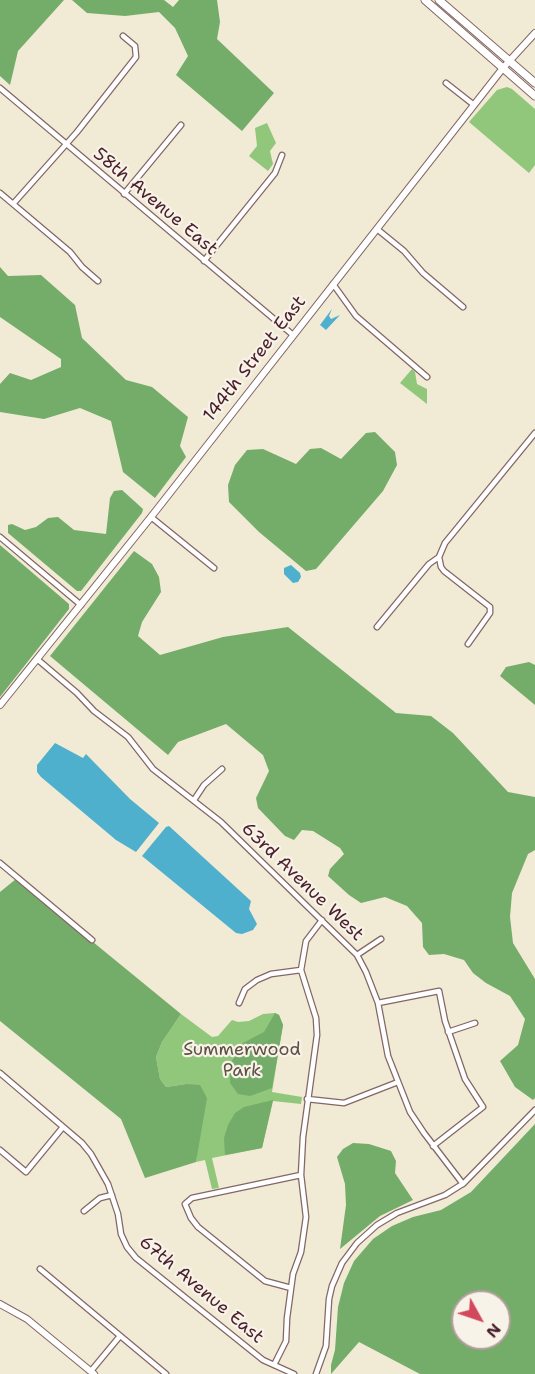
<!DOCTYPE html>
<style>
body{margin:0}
#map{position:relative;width:535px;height:1374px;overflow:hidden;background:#f1ead5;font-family:"Shantell Sans",sans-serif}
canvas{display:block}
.north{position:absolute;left:451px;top:1290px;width:60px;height:60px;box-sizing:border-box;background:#f7f3e8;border:2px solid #b29e9c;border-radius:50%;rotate:130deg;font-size:16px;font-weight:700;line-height:24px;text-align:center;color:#4a1f2b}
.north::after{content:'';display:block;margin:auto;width:21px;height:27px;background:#d1495b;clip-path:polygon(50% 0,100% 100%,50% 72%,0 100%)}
</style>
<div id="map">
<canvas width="535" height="1374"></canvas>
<div class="north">N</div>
</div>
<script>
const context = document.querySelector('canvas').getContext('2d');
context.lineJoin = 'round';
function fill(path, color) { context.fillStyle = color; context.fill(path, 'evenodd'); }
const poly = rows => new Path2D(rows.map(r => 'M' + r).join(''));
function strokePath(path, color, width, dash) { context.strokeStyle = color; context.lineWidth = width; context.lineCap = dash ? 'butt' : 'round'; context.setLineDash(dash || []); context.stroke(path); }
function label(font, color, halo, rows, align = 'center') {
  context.font = font + ' "Shantell Sans",sans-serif'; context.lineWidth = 4.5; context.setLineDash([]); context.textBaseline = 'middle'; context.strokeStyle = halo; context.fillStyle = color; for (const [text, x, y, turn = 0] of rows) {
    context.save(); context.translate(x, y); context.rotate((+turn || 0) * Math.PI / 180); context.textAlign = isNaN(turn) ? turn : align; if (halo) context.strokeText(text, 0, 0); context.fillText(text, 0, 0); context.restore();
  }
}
const green = poly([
 [507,87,512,89,535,109,535,165,529,173,469,122,497,90],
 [267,123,276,143,270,151,273,164,268,171,249,156,257,146,255,128],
 [412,369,415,372,417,384,427,389,427,404,400,383],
 [275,1013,279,1015,283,1025,272,1092,302,1097,301,1104,273,1101,262,1148,212,1158,219,1188,212,1189,205,1160,196,1162,199,1137,186,1084,166,1087,160,1079,156,1057,162,1042,181,1014,212,1037,218,1036,232,1020,238,1022,249,1021,263,1014]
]);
const forest = poly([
 [0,0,64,0,18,51,10,85,0,76],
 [72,0,164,0,173,7,179,0,217,0,220,22,217,39,274,93,242,131,176,75,188,56,175,28,159,12,125,16,87,13],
 [0,267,8,276,41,275,75,305,82,338,126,380,152,387,188,417,180,446,186,457,155,498,123,472,111,421,80,408,44,419,0,412,0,384,10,373,31,380,61,367,61,359,0,317],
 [375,432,395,452,397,465,383,491,316,569,306,571,259,532,229,502,228,485,235,465,247,450,263,449,296,464,310,449,321,448,341,459,366,433],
 [122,490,143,509,142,513,81,591,77,591,8,533,8,525,12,524,25,530,36,527,48,518,58,517,74,530,106,534,110,498,114,491],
 [0,545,69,604,69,609,0,697],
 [134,551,152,564,159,577,161,592,142,622,138,636,160,655,223,637,288,627,396,713,431,716,453,733,508,792,535,797,535,850,528,854,512,893,510,917,513,943,535,979,535,1098,533,1100,515,1087,500,1061,518,1045,525,1019,510,996,486,983,473,973,464,960,444,954,429,955,423,947,422,923,407,906,385,897,361,903,349,895,328,876,330,869,344,854,340,848,313,831,302,830,294,840,285,836,258,808,256,798,269,771,263,755,226,724,178,742,168,755,50,656],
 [529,662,535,665,535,705,500,676,506,667],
 [16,879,181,1014,162,1042,156,1057,160,1079,166,1087,186,1084,200,1085,207,1098,196,1162,145,1178,121,1119,0,1021,0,892],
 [275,1013,279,1015,283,1025,272,1088,250,1096,238,1094,230,1083,230,1064,243,1043,264,1032],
 [273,1100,262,1148,225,1155,224,1138,228,1125,235,1113,244,1107],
 [535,1124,535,1374,420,1374,359,1342,331,1374,331,1365,335,1350,338,1307,344,1283,354,1261,373,1239,392,1226,413,1217,441,1210,471,1192],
 [463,1302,499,1302,499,1338,463,1338],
 [353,1143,369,1144,391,1151,396,1161,395,1173,413,1200,380,1216,340,1249,346,1205,345,1184,337,1157,343,1149]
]);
const water = poly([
 [332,309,329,316,331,319,340,315,326,330,320,325],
 [291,565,300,573,301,577,298,582,293,583,284,574,284,568],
 [55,743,83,758,86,754,130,799,159,823,136,852,116,840,41,777,37,772,37,765],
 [169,826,251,901,249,909,257,924,253,930,242,934,236,933,142,856,166,827]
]);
const street = poly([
 [446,83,474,105],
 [0,88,293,335],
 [0,193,70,252,82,267,98,281],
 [124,194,181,125],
 [13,204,77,132,136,57,135,46,123,36],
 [377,229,404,251,423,273,463,307],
 [204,261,275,173,282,155],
 [333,284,356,316,427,377],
 [151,517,214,568],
 [0,537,81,605],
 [439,557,441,567,444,571,490,607,490,613,468,644],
 [377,627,429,564,439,557,445,543,535,433],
 [37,659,77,693,94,711,128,737,153,769,221,822,357,955,366,972,378,1003,388,1056,410,1112,424,1133,463,1184],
 [194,800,204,785,222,769],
 [0,863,92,940],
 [357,955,381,939],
 [239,1003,245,989,257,980,271,974,301,970],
 [378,1003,439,991,445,1021,465,1079,483,1107,433,1146],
 [448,1032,475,1023],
 [0,1073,82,1143,91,1154,108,1184,118,1214,121,1234,127,1247,136,1258,263,1360,294,1374],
 [307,1099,344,1103,398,1082],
 [0,1150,26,1172,63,1127],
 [84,1211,100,1198,112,1195],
 [40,1269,166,1374],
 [291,1288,265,1281,198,1227,191,1218,185,1204,192,1198,301,1175],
 [274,1365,286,1341,287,1318,293,1274,301,1252,306,1217,301,1175,303,1137,317,1035,316,1018,301,970,306,941,322,920],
 [91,1371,120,1336],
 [316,1374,326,1346,329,1299,332,1286,342,1263,357,1243,377,1225,397,1213,445,1195,464,1183,535,1110]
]);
const secondary = poly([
 [0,705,151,517,503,68,535,33],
 [0,1304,27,1319,94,1374]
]);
const primary = poly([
 [425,0,535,96],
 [439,0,535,83]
]);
const streetNames = [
 ["58th Avenue East",155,202,40],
 ["144th Street East",255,359,-52],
 ["63rd Avenue West",302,882,44],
 ["67th Avenue East",201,1290,40]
];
const parkNames = [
 ["Summerwood",242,1050],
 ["Park",242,1071]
];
fill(green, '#90c77a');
fill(forest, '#74ac6a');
fill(water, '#4eb0cd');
strokePath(street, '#846666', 7);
strokePath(secondary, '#846666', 8);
strokePath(primary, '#846666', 9);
strokePath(street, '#fff', 4.5);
strokePath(secondary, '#fff', 6);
strokePath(primary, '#fff', 7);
label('18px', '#4a1f2b', '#f7f3e8', streetNames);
label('18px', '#5f5143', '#f7f3e8', parkNames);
</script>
